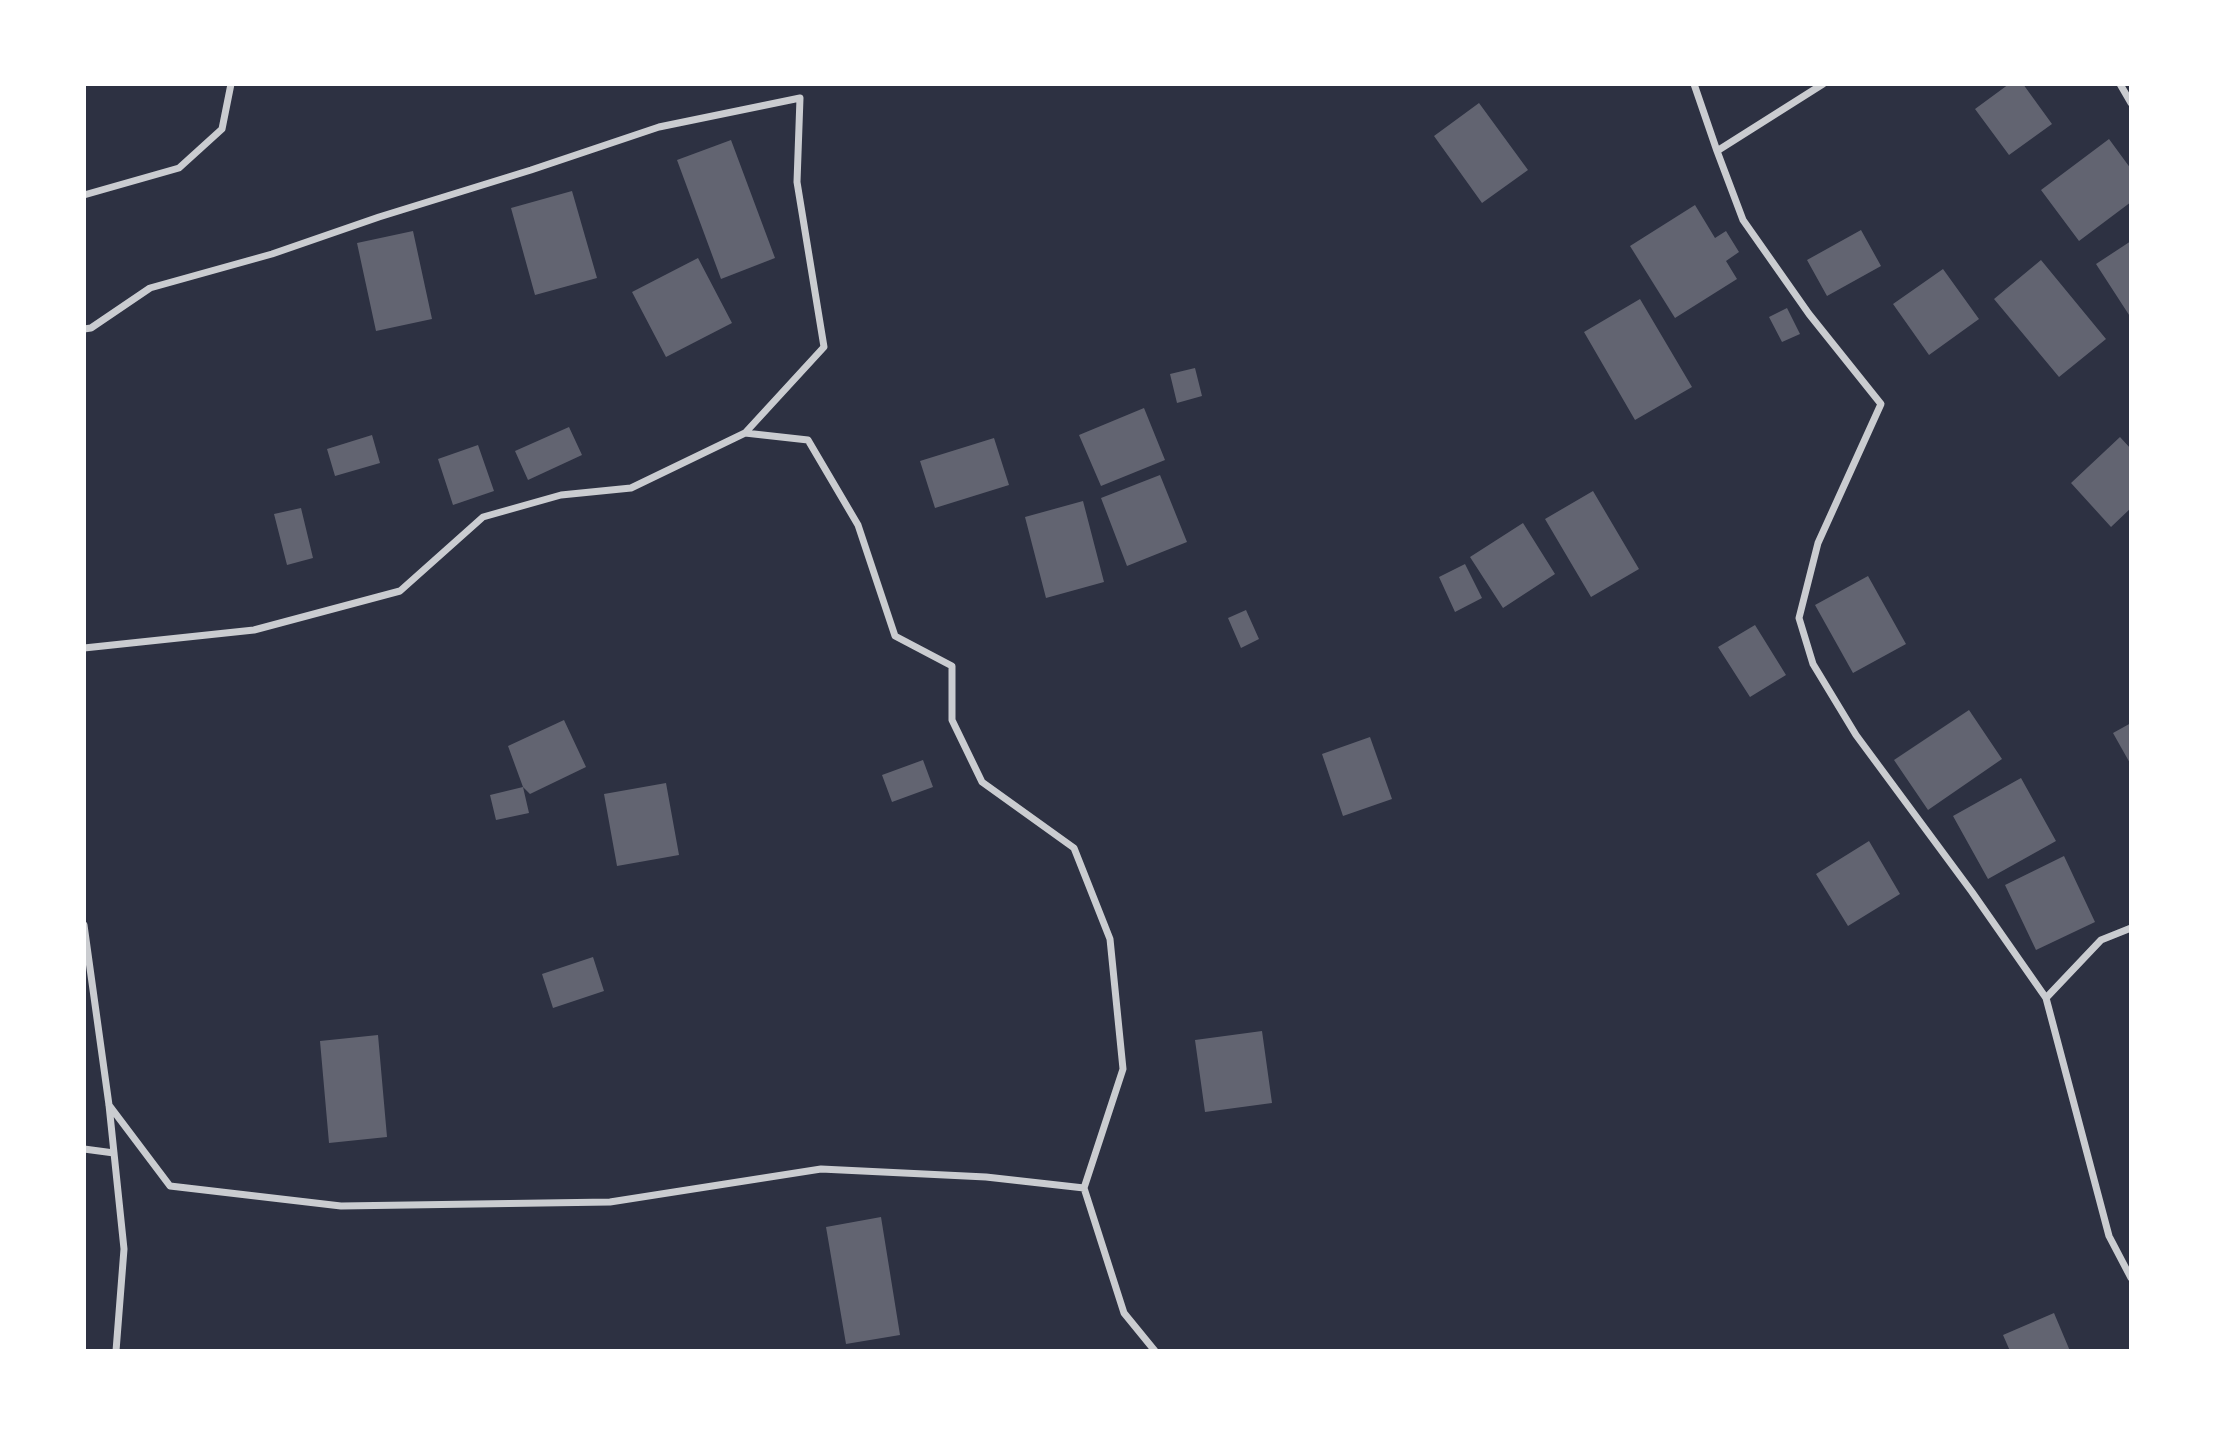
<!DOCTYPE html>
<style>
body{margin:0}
#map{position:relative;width:2215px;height:1435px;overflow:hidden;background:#2d3142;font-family:Ubuntu,sans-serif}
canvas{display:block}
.frame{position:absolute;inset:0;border:86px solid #fff;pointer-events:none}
</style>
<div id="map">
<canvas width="2215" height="1435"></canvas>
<div class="frame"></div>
</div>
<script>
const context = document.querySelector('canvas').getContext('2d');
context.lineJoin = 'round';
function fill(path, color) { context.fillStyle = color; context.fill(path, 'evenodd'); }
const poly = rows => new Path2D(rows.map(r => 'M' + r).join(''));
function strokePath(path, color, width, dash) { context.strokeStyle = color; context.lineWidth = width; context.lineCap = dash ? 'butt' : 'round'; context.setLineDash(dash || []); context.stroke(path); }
const building = poly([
 [2009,84,2023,84,2052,124,2009,155,1975,109],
 [1479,103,1528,170,1482,203,1434,136],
 [2109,139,2131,169,2131,202,2079,241,2041,190],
 [731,140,775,258,721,279,677,160],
 [572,191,597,278,535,295,511,208],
 [1695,205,1715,238,1726,231,1739,252,1726,261,1737,279,1675,318,1630,246],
 [1861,230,1881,266,1827,296,1807,260],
 [413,231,432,319,376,331,357,243],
 [2131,241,2131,318,2096,264],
 [698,258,732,323,666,357,632,292],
 [2041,260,2106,339,2059,377,1994,299],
 [1943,269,1979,319,1929,355,1893,304],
 [1640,299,1692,387,1635,420,1584,332],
 [1787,308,1800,334,1782,342,1769,317],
 [1195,368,1202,396,1177,403,1170,374],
 [1144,408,1165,460,1101,486,1079,435],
 [569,427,582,455,528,480,515,451],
 [372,435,380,463,335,476,327,449],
 [2120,437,2131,449,2131,508,2111,527,2071,483],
 [994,438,1009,485,935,508,920,461],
 [478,445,494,491,453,505,438,459],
 [1160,475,1187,542,1127,566,1101,498],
 [1593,491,1639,569,1591,597,1545,519],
 [1083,501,1104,582,1046,598,1025,517],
 [301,508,313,558,287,565,274,514],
 [1523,523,1555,574,1503,608,1470,557],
 [1465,564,1482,598,1455,612,1439,577],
 [1868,576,1906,644,1853,673,1815,605],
 [1246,610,1259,639,1241,648,1228,618],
 [1755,625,1786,675,1750,697,1718,647],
 [1969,710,2002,759,1928,810,1894,760],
 [564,720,586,767,530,794,523,787,529,813,496,820,490,795,523,787,508,746],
 [2131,723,2131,765,2113,733],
 [1370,737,1392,799,1343,816,1322,754],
 [923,760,933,787,892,802,882,775],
 [2021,778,2056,841,1988,879,1953,816],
 [666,783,679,855,617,866,604,794],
 [1869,841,1900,894,1848,926,1816,874],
 [2064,856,2095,922,2036,950,2005,885],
 [593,957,604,991,553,1008,542,974],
 [1262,1031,1272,1103,1205,1112,1195,1040],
 [378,1035,387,1137,329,1143,320,1041],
 [881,1217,900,1335,846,1344,826,1227],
 [2054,1313,2070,1351,2010,1351,2003,1335]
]);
const minor = poly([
 [1694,84,1717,151],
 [1823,84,1717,151,1743,220,1809,314,1881,404,1818,543,1799,618,1813,664,1856,735,1972,892,2046,998,2101,940,2131,928],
 [2120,84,2131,103],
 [84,195,179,168,222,129,231,84],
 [84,329,91,328,150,288,272,254,379,217,531,170,659,127,800,98,797,182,824,347,745,433],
 [84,648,254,630,400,591,483,517,561,495,631,488,745,433,808,440,858,525,895,636,952,666,952,720,982,782,1074,848,1110,939,1123,1069,1084,1188],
 [84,925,109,1105,124,1249,116,1351],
 [2046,998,2109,1236,2131,1278],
 [109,1105,170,1186,341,1206,610,1202,821,1169,986,1177,1084,1188,1124,1313,1155,1351],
 [84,1149,114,1153]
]);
fill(building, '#626471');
strokePath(minor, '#caccd0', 7);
</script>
